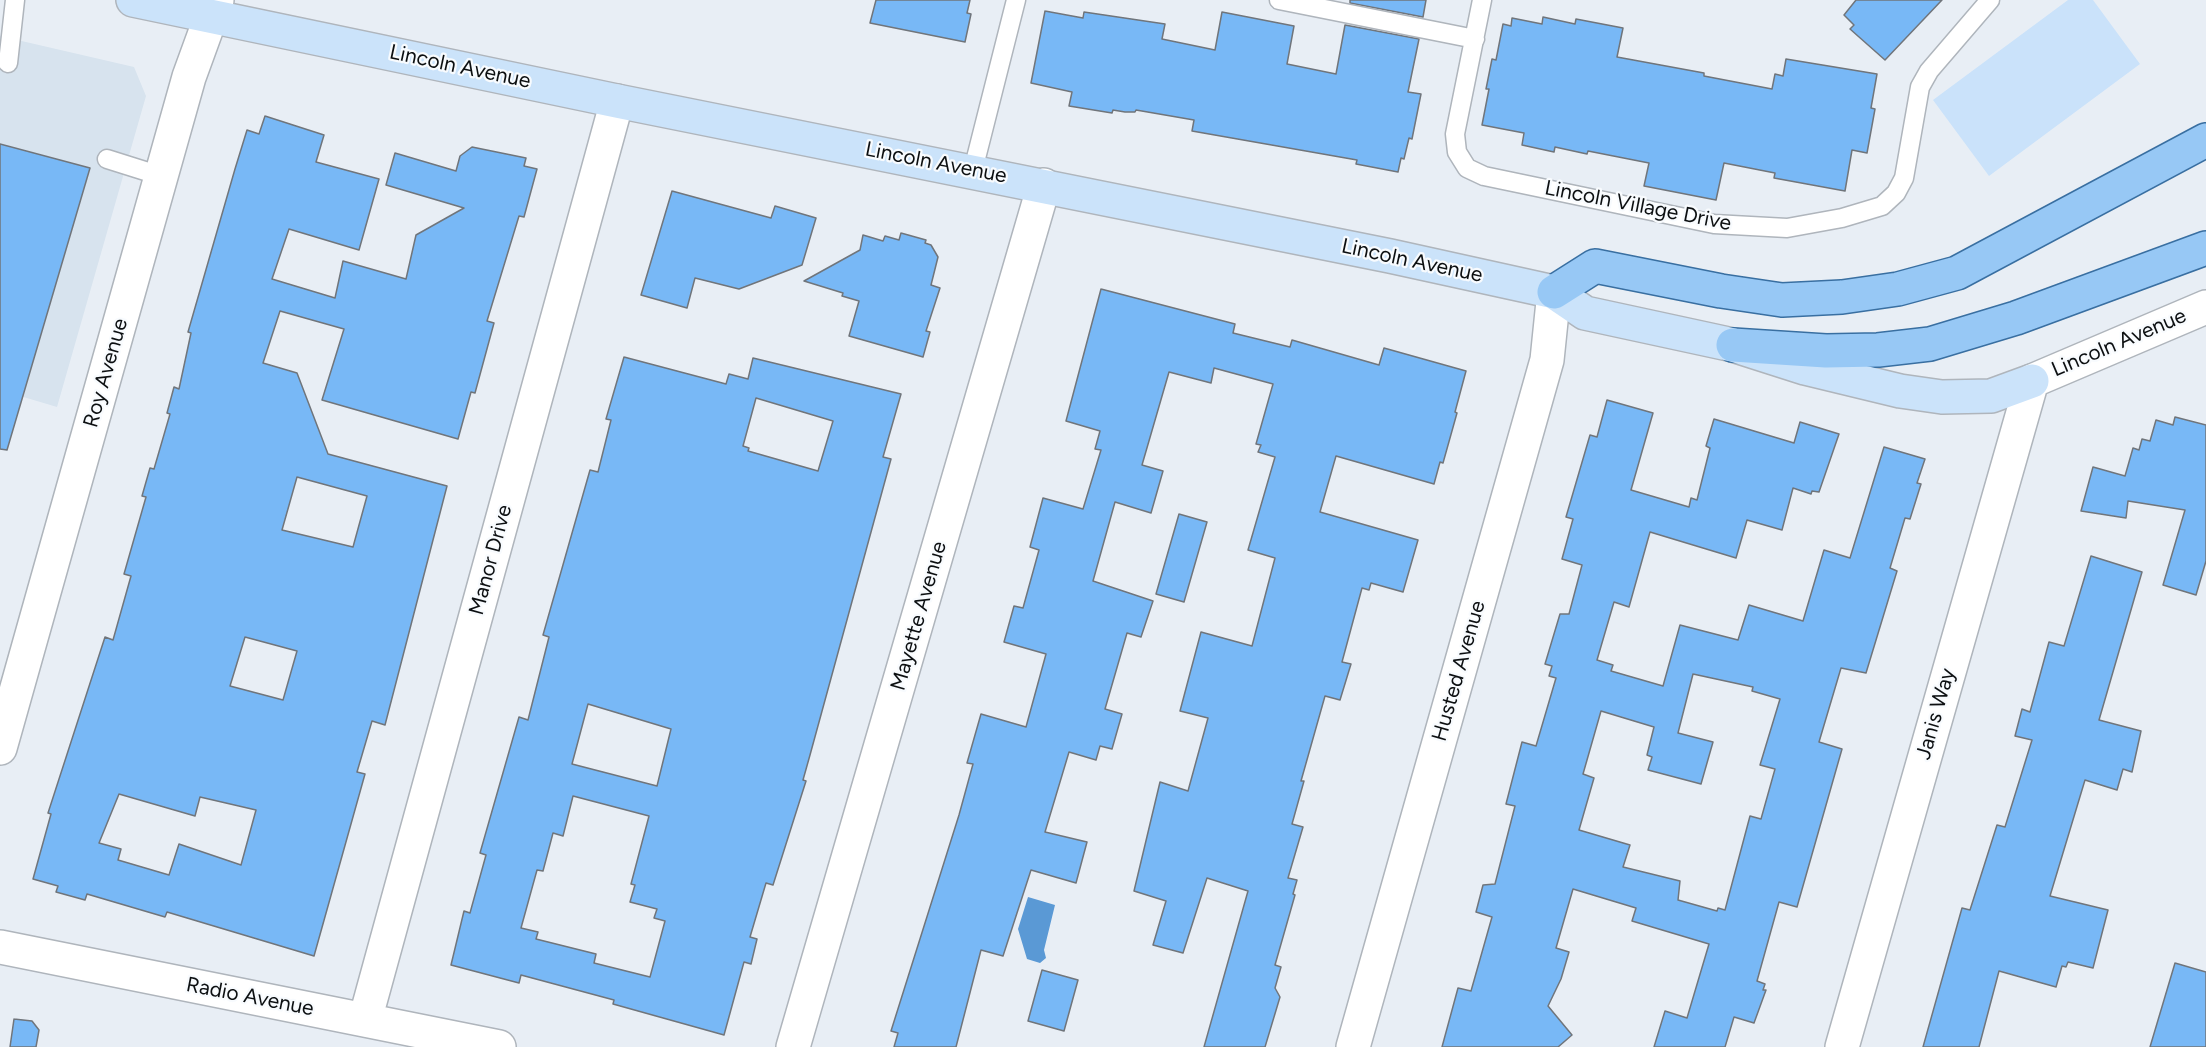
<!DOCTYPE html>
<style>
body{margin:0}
canvas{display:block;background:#e8eef5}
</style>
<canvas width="2206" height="1047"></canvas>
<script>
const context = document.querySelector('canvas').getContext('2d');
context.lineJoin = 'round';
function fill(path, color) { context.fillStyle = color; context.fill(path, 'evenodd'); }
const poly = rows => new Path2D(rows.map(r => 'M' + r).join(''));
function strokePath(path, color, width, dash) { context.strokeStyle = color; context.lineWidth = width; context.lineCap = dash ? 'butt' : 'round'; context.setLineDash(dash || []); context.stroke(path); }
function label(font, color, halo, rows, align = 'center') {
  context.font = font + ' Figtree,sans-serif'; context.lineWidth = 4.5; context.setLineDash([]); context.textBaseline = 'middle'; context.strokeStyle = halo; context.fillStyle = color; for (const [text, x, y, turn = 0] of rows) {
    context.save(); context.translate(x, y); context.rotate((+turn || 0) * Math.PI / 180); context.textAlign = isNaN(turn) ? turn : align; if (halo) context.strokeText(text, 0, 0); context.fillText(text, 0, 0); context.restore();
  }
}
const built = poly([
 [0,36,134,67,146,96,57,407,0,390]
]);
const green = poly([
 [2068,0,2093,0,2140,64,1989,176,1933,100]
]);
const water = poly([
 [1028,897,1055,905,1044,950,1046,958,1040,963,1027,959,1018,929]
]);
const building = poly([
 [876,0,970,0,967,13,971,14,965,42,870,23,876,0],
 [1350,0,1426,0,1423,17,1350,3,1350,0],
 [1856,0,1942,0,1885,60,1850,29,1854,25,1844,15,1856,0],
 [1045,11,1083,18,1084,12,1165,24,1162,39,1215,50,1222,12,1294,26,1287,64,1336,74,1345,25,1419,39,1408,92,1421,94,1412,139,1409,138,1404,159,1401,158,1398,172,1356,164,1357,160,1192,131,1194,120,1136,110,1135,112,1125,112,1113,110,1112,113,1069,106,1072,92,1031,83,1045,11],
 [1543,17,1575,24,1576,19,1623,28,1617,57,1704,73,1704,76,1772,89,1775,74,1783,76,1786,59,1877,74,1871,108,1875,109,1867,153,1852,150,1845,191,1774,178,1775,173,1724,163,1716,200,1644,186,1649,163,1588,151,1587,154,1555,147,1554,152,1522,145,1524,133,1482,125,1489,89,1486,89,1492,59,1496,60,1503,24,1511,26,1512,18,1542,24,1543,17],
 [265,116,324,135,316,162,379,179,359,250,289,229,272,279,335,298,343,261,406,279,416,235,464,208,386,185,395,153,456,171,460,156,472,147,526,158,524,166,537,169,524,217,519,216,487,321,494,323,475,393,471,392,458,439,322,400,344,329,280,311,263,363,297,373,328,454,447,486,385,725,372,721,357,772,365,774,314,956,167,912,165,917,87,894,85,900,56,892,58,886,33,879,51,814,48,813,105,637,113,640,131,576,124,574,146,497,142,496,150,468,154,469,170,414,167,413,174,387,179,389,191,333,188,332,235,169,247,130,259,134,265,116],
 [297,477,367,496,353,547,282,530,297,477],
 [245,637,297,651,283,700,230,686,245,637],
 [119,794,195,816,200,797,256,810,241,865,179,844,169,875,118,860,121,849,99,843,119,794],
 [0,144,90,168,7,450,0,449,0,144],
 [672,191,771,218,775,206,816,218,802,265,739,289,695,278,687,308,641,295,672,191],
 [901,233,926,240,925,243,931,245,938,257,931,285,940,288,926,331,930,332,923,357,849,336,859,301,842,296,843,293,804,281,860,250,863,235,883,241,885,236,899,240,901,233],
 [1101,289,1235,324,1233,333,1290,347,1292,340,1379,365,1384,348,1466,371,1455,412,1457,413,1443,463,1440,462,1434,484,1336,456,1320,512,1418,540,1403,592,1371,583,1369,590,1362,588,1342,662,1351,664,1340,700,1325,696,1301,781,1304,781,1292,824,1303,827,1288,878,1297,880,1293,894,1295,895,1275,965,1281,967,1275,988,1280,997,1265,1047,1204,1047,1248,891,1207,878,1183,953,1153,945,1166,901,1134,891,1160,782,1188,791,1208,718,1180,711,1201,632,1252,646,1275,558,1248,550,1275,457,1258,452,1261,445,1256,444,1273,384,1214,368,1211,383,1169,372,1142,465,1163,471,1151,513,1115,502,1093,581,1153,601,1141,637,1127,633,1105,709,1122,714,1112,749,1100,746,1096,760,1069,752,1045,832,1087,842,1076,883,1031,870,1003,956,981,950,956,1047,894,1047,898,1033,891,1031,959,815,973,764,967,763,981,714,1026,727,1046,654,1004,642,1014,606,1023,608,1039,550,1030,547,1043,498,1083,509,1101,450,1095,449,1100,431,1066,421,1101,289],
 [624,357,726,384,729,374,748,379,753,358,901,394,883,457,891,459,810,755,803,780,806,781,773,885,766,883,750,937,757,939,751,964,744,962,724,1035,613,1004,614,1000,521,975,519,983,451,965,464,911,470,913,486,855,480,853,519,717,528,720,549,637,543,635,590,470,598,472,611,420,606,419,624,357],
 [756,398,833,421,818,471,748,451,749,448,743,446,756,398],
 [588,704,671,729,657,786,572,764,588,704],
 [573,796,649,816,631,884,635,885,630,902,657,909,654,918,665,921,650,977,594,963,596,954,536,939,538,932,521,928,537,870,543,871,553,833,563,836,573,796],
 [1607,400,1653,413,1631,490,1689,507,1691,498,1697,500,1710,448,1706,446,1714,419,1794,443,1800,422,1839,434,1819,492,1812,491,1811,494,1793,488,1782,530,1747,520,1736,558,1650,532,1629,607,1614,602,1597,660,1613,665,1611,671,1663,686,1680,625,1738,640,1749,605,1803,621,1824,550,1850,558,1884,447,1925,459,1917,483,1921,484,1910,519,1905,518,1890,568,1897,571,1866,673,1841,668,1819,742,1842,749,1797,907,1779,902,1757,981,1765,984,1763,990,1766,990,1754,1023,1734,1017,1725,1047,1654,1047,1665,1011,1687,1018,1709,944,1632,921,1636,908,1573,889,1556,948,1569,952,1561,979,1548,1006,1572,1035,1558,1047,1442,1047,1458,988,1471,991,1492,917,1476,912,1483,885,1495,884,1515,806,1506,804,1522,742,1536,746,1556,678,1549,676,1552,666,1545,664,1560,614,1569,614,1582,565,1562,559,1573,519,1566,517,1590,435,1597,437,1607,400],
 [1693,674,1753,687,1752,691,1780,699,1760,765,1775,769,1761,819,1750,816,1725,910,1718,908,1717,911,1678,900,1680,881,1623,867,1630,845,1579,830,1594,778,1583,774,1601,711,1654,727,1647,755,1652,757,1648,770,1701,784,1713,742,1678,733,1693,674],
 [2175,417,2206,425,2206,561,2196,595,2163,585,2185,510,2128,501,2126,518,2081,511,2093,467,2125,476,2133,448,2139,450,2142,439,2150,441,2156,420,2173,425,2175,417],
 [1179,514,1207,522,1184,602,1156,594,1179,514],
 [2091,556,2142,572,2099,720,2141,731,2132,772,2123,769,2117,790,2085,780,2050,896,2108,910,2093,968,2068,962,2066,967,2062,966,2056,987,1999,971,1979,1047,1923,1047,1962,908,1970,910,1997,825,2005,827,2032,740,2015,736,2022,709,2030,712,2049,642,2064,646,2091,556],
 [2175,963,2206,972,2206,1047,2150,1047,2175,963],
 [1042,970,1078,980,1064,1031,1028,1021,1042,970],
 [14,1019,32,1021,39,1030,36,1047,10,1047,14,1019]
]);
const service = poly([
 [1279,0,1475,39],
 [1482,0,1455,134,1457,152,1467,168,1484,176,1714,224,1787,228,1842,218,1882,206,1896,193,1904,178,1920,87,1929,71,1990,0],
 [8,63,15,0],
 [107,159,161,176],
 [973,170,1016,0]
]);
const minor = poly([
 [0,748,189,77,217,0],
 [0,947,499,1047],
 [365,1020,617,101],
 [793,1047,1044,185],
 [1353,1047,1547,360,1554,292],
 [1842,1047,2032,381,2206,307]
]);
const secondary = poly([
 [133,0,617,101,1390,256,1554,292,1585,313,1733,345,1805,368,1900,391,1942,397,1991,396,2032,381]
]);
const primary = poly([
 [1554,292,1595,266,1721,291,1782,300,1842,297,1898,289,1957,273,2206,140],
 [1733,345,1826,351,1878,350,1930,344,2016,318,2206,248]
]);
const streetNames = [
 ["Lincoln Avenue",460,67,12],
 ["Lincoln Avenue",936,163,11],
 ["Lincoln Village Drive",1638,206,11],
 ["Lincoln Avenue",1412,261,12],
 ["Lincoln Avenue",2119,343,-23],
 ["Roy Avenue",106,373,-74],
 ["Manor Drive",491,560,-75],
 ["Mayette Avenue",919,616,-74],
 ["Husted Avenue",1459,671,-74],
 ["Janis Way",1936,714,-74],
 ["Radio Avenue",250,997,11]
];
fill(built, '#d7e3ee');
fill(green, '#cae2fa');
fill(water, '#5a99d5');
fill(building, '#78b8f6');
strokePath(building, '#70757b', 1.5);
strokePath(service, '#afb5bc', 21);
strokePath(minor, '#afb5bc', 36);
strokePath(secondary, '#afb5bc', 36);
strokePath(primary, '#396fa1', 36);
strokePath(service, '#fff', 18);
strokePath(minor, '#fff', 33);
strokePath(secondary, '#cbe3fa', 33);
strokePath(primary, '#97c8f5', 33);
label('21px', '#0c0f11', '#f8fbfe', streetNames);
</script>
